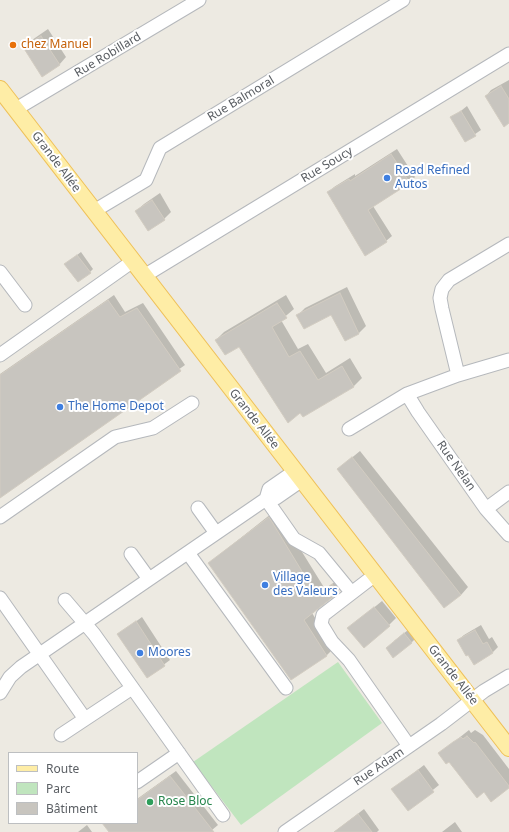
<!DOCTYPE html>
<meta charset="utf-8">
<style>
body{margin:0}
#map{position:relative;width:509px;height:832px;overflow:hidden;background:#edeae2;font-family:"Noto Sans",sans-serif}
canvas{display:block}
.legend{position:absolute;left:8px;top:752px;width:130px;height:72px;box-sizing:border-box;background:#fff;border:1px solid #bdbfc1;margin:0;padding:5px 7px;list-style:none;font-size:12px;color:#5a5e63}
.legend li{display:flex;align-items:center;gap:8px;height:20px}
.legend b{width:20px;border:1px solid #bdbfc1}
</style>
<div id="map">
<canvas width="509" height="832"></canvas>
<ul class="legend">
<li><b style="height:5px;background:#feeda6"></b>Route</li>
<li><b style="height:11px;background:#c0e5be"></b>Parc</li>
<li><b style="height:11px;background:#c8c5bf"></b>Bâtiment</li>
</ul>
</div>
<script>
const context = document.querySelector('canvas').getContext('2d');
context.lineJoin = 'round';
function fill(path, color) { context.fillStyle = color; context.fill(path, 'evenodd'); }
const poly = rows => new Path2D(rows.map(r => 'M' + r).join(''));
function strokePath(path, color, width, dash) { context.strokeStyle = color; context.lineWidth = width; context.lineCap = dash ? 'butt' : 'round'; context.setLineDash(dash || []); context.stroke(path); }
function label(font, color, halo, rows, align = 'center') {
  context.font = font + ' "Noto Sans",sans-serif'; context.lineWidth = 4; context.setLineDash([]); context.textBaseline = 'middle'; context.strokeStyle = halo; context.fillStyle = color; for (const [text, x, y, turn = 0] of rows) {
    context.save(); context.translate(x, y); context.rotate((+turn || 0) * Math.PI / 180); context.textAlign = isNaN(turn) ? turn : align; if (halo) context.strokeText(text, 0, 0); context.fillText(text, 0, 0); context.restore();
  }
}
const green = poly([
 [338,662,382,723,241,825,193,762]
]);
const shadow = poly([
 [48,29,66,57,59,65,25,47,32,40],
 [509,80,509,122,486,96,491,90],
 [467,106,481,130,465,141,452,118],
 [397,149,415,177,410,183,373,206,392,236,386,241,328,193,334,187,355,174,355,176],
 [160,193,171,212,164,219,136,211,144,204],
 [81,252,93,269,90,272,69,261],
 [347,287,366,326,359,333,346,340,332,314,298,315,305,308],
 [114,295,125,312,143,303,185,365,0,497,0,374],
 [286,295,294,309,281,320,298,349,308,344,326,373,350,358,362,378,354,386,303,416,239,345,216,340,224,332],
 [360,451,468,587,461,595,338,469],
 [276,510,325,589,340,578,345,585,312,613,334,648,327,655,291,679,209,563],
 [382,601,396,618,389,625,349,628],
 [142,617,170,660,147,677,119,634],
 [481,625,489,639,492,637,498,647,493,652,469,654,458,640,464,635],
 [412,627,419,635,412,642,394,641],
 [469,730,471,733,475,730,483,735,509,769,509,787,484,791,440,753],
 [424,765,439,785,408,810,393,789],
 [176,771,218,825,212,830,210,832,110,832,106,823,137,823,137,799],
 [364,809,379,830,377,832,334,832],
 [455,822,462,832,442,832],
 [87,825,92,832,78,832]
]);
const building = poly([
 [41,36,60,65,42,77,23,47,41,36],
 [501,86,509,99,509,123,504,127,485,96,501,86],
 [461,111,476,136,465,142,450,117,461,111],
 [391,154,410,183,368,210,387,242,365,256,327,192,349,179,350,181,391,154],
 [152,200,165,220,148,231,135,211,152,200],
 [77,255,91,273,78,282,64,264,77,255],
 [340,293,359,334,345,341,331,315,304,329,296,315,340,293],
 [108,300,120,317,137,308,181,371,0,498,0,375,108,300],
 [277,303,287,318,272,327,289,357,300,351,318,380,342,366,354,387,303,417,300,413,288,423,239,347,225,355,215,340,277,303],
 [352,457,461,595,444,608,337,469,352,457],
 [269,517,317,596,332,584,338,593,304,620,327,656,291,680,208,563,269,517],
 [374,607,390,626,364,648,347,628,374,607],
 [136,621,165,666,147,678,117,634,136,621],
 [475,630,483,644,487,642,493,653,474,665,468,655,466,656,457,640,475,630],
 [404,633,412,643,393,658,386,648,404,633],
 [467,736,474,743,475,742,509,786,509,788,491,802,484,792,477,798,449,762,446,764,438,753,453,742,461,737,463,739,467,736],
 [418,770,434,792,408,811,391,789,418,770],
 [170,776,214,832,109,832,102,823,137,823,137,800,170,776],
 [358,814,372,832,334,832,358,814]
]);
const minor = poly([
 [16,109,199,0],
 [94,211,146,180,160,148,403,0],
 [0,272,25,305],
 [144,276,509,54],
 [0,355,133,261],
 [458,375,442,309,440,298,442,289,449,280,509,244],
 [407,394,418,412,486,509,509,535],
 [349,429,407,394,458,375,509,360],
 [266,499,294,539,319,553,351,592],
 [266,499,269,489,295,471],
 [198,508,216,533],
 [486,509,509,492],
 [0,517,115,437,153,428,192,403],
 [188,553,286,688],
 [131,554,149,579],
 [375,575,323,615,321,624,332,642,349,660,409,746],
 [0,598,85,719],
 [65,600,94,634,223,815],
 [0,693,10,677,21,667,266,499,276,498,302,480],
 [61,735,132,688],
 [137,782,179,753],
 [285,832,441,724,484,691,509,676]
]);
const major = poly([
 [0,89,509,748]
]);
const markers = [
 [13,45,4,"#e8710a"],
 [387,178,4,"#3f7fe0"],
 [60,407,4,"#3f7fe0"],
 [265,585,4,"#3f7fe0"],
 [140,653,4,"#3f7fe0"],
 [150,802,4,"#2e9e5b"]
];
const foodNames = [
 ["chez Manuel",21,45]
];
const streetNames = [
 ["Rue Robillard",108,55,-31],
 ["Rue Balmoral",241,99,-31],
 ["Grande Allée",56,162,53],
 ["Rue Soucy",327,165,-31],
 ["Grande Allée",254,419,52],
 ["Rue Nelan",456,466,55],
 ["Grande Allée",453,675,52],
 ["Rue Adam",379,767,-34]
];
const shopNames = [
 ["Road Refined",395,171],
 ["Autos",395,185],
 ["The Home Depot",68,407],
 ["Village",273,578],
 ["des Valeurs",273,592],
 ["Moores",148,653]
];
const leisureNames = [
 ["Rose Bloc",158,802]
];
fill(green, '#c0e5be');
fill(shadow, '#0003');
fill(building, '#c8c5bf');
strokePath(building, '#d2ccc1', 1);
strokePath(minor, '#b5b8bc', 15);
strokePath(major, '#efc159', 18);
strokePath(minor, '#fff', 13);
strokePath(major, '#feeda6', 16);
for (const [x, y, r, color] of markers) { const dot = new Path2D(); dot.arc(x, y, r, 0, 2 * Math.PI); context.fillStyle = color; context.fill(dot); strokePath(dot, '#fff', 1.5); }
label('12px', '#c56008', '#fff', foodNames, 'left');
label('12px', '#5a5e63', '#fff', streetNames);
label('12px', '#366cbe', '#fff', shopNames, 'left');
label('12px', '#27864d', '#fff', leisureNames, 'left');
</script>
